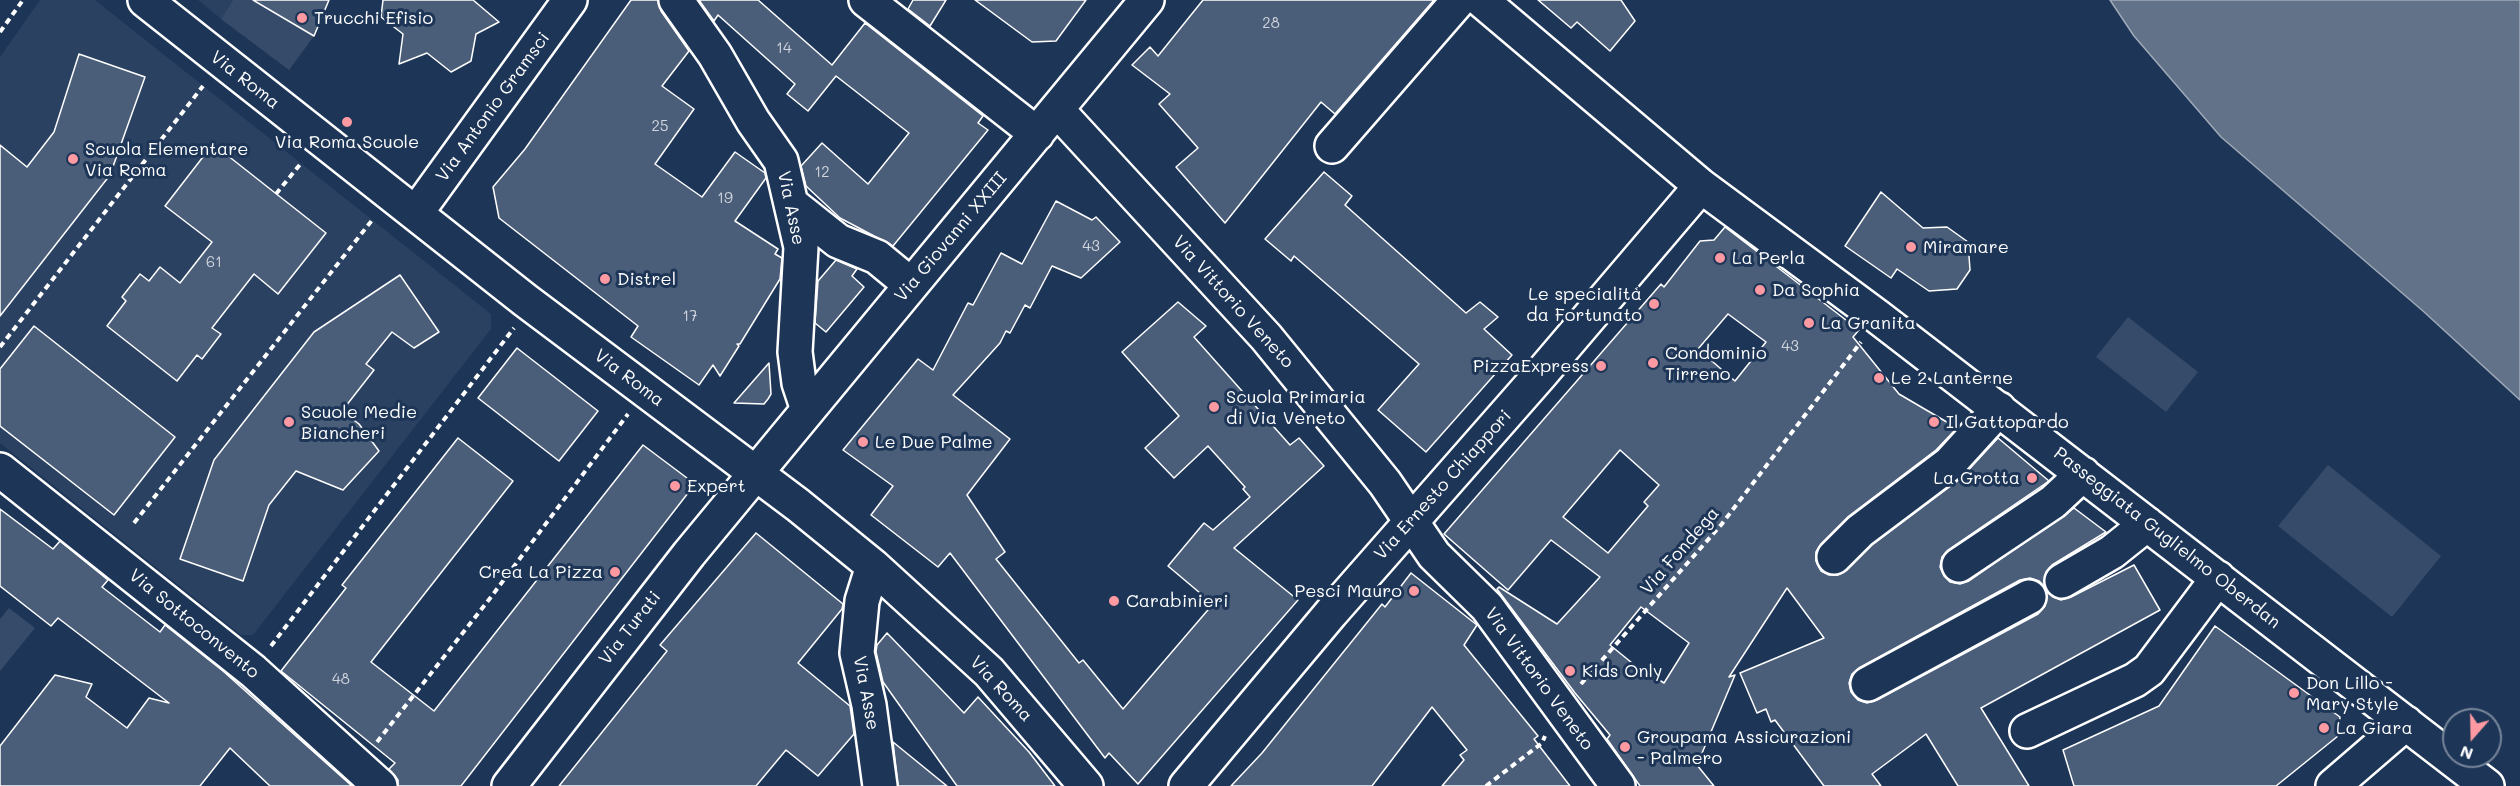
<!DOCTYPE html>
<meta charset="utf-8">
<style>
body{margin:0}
#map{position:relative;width:2520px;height:786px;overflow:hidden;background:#1d3557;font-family:Mali,sans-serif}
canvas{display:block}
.north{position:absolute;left:2442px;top:708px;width:60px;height:60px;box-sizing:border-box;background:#1d3557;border:2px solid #77869a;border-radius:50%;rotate:200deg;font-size:16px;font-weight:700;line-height:24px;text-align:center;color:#fff}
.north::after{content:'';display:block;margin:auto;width:21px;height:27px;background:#ff9aa2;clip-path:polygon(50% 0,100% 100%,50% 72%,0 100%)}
</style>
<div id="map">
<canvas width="2520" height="786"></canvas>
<div class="north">N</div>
</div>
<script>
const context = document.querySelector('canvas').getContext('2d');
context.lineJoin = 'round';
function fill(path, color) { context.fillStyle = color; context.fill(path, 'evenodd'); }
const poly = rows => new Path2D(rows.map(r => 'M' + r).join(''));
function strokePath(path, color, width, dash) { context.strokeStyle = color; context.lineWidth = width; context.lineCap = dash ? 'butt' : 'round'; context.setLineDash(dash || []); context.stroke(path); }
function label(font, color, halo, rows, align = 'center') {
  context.font = font + ' Mali,sans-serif'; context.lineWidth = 6; context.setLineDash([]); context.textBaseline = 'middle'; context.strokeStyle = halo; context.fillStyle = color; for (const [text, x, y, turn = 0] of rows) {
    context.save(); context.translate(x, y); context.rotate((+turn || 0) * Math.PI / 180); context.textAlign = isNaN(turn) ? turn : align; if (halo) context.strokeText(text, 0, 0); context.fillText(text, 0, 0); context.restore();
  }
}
const built = poly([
 [40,0,95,0,491,314,491,329,253,635,241,635,0,443,0,57],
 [198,0,233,0,221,19]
]);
const green = poly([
 [233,0,253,0,314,36,289,70,221,19],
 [2128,317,2198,372,2166,412,2096,357],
 [2328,465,2441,556,2392,617,2278,526],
 [9,608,35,628,0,671,0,619]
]);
const water = poly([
 [2110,0,2520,0,2520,400,2423,311,2221,137,2134,36,2110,0]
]);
const building = poly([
 [253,0,329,0,314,36,253,0],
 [383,0,473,0,499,22,476,34,471,61,451,72,427,53,399,64,403,34,381,17,383,0],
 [631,0,658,0,661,11,689,51,662,86,694,109,655,164,702,197,735,152,765,173,766,178,735,221,778,249,775,254,782,258,780,279,740,344,737,344,739,346,720,376,713,365,699,385,631,337,638,326,499,218,493,187,525,149,631,0],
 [699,0,758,0,832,65,865,23,983,116,978,123,988,130,893,246,840,218,806,186,801,166,822,143,868,184,909,133,836,76,808,111,787,94,795,84,718,15,714,21,699,0],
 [913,0,946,0,930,26,908,9,913,0],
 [975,0,1086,0,1056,41,1032,42,975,0],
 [1203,0,1434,0,1335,114,1321,102,1225,223,1176,167,1198,148,1159,104,1170,94,1132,65,1150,47,1158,56,1203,0],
 [1538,0,1621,0,1635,21,1610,51,1577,22,1571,28,1538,0],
 [79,54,145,77,110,175,0,316,0,145,27,167,54,132,79,54],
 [213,144,326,233,278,294,254,274,212,328,221,334,202,359,197,355,177,381,107,326,126,301,122,297,140,274,149,281,160,267,180,283,212,242,165,206,213,144],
 [1324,172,1352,196,1345,205,1466,313,1480,302,1498,317,1484,329,1512,355,1426,452,1378,410,1419,364,1294,256,1291,261,1265,239,1324,172],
 [1881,192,1923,228,1947,227,1968,242,1970,270,1957,289,1929,291,1897,269,1891,278,1845,246,1881,192],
 [1056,201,1092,220,1096,217,1120,242,1081,278,1052,266,1030,308,1025,305,1010,333,1006,331,1000,343,953,395,1010,439,967,495,1005,552,996,559,1079,663,1083,660,1123,709,1213,604,1168,566,1204,523,1213,530,1250,497,1243,489,1245,487,1208,446,1174,478,1145,448,1179,416,1122,352,1178,302,1206,326,1194,337,1290,445,1299,438,1324,466,1234,548,1298,600,1138,784,1109,753,1105,758,950,553,938,567,871,515,893,486,843,450,918,359,933,370,968,303,973,305,1001,253,1022,264,1056,201],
 [1725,227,1859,330,1853,337,1899,394,1957,428,1936,450,1849,516,1821,544,1816,552,1816,561,1821,571,1829,575,1838,575,1847,570,1872,545,1960,479,1998,438,2049,481,1948,550,1942,557,1940,567,1944,576,1950,582,1960,584,1969,581,2074,508,2106,532,2052,565,2046,572,2045,587,2039,581,2030,578,2020,580,1859,668,1852,674,1849,683,1851,692,1858,700,1867,703,1877,700,2038,614,2045,606,2046,591,2053,597,2061,600,2071,597,2134,565,2160,610,1981,708,2029,786,1958,786,1926,734,1872,774,1881,786,1824,786,1775,720,1771,722,1766,709,1757,713,1740,673,1824,638,1787,588,1729,677,1735,675,1697,765,1714,786,1640,786,1607,739,1610,735,1575,693,1497,589,1499,587,1557,624,1600,577,1551,540,1508,590,1444,534,1661,284,1664,287,1700,241,1714,240,1725,227],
 [1728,314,1766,342,1735,381,1698,349,1728,314],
 [1620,450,1659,485,1644,502,1648,506,1608,553,1563,517,1620,450],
 [1641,607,1689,643,1664,683,1650,674,1648,676,1610,645,1641,607],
 [836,260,857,269,852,276,864,287,826,332,815,323,818,281,836,260],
 [400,275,439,332,414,348,392,332,366,364,374,370,342,411,359,424,379,451,343,490,296,471,269,505,243,581,180,559,214,460,314,332,400,275],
 [34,326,175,437,114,515,0,426,0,369,34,326],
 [517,348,598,411,559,461,478,398,517,348],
 [769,363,771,394,768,399,764,404,734,403,769,363],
 [458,438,513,481,371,662,434,711,643,445,695,484,461,786,398,786,398,780,389,769,395,763,281,671,346,588,342,585,458,438],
 [0,509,53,549,60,541,108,580,102,587,160,632,165,625,223,671,352,786,270,786,230,748,200,786,0,786,0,746,55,675,92,684,86,697,127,728,149,698,169,703,58,618,51,626,0,586,0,509],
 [756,533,843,604,842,609,798,663,850,706,854,734,818,776,786,750,756,786,559,786,667,651,660,645,756,533],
 [1411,573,1477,625,1464,645,1538,736,1534,739,1570,786,1442,786,1464,760,1460,755,1467,750,1432,707,1372,786,1231,786,1262,753,1382,604,1385,607,1411,573],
 [2215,626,2340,717,2338,736,2276,786,2074,786,2063,750,2159,706,2215,626],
 [887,633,964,713,978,697,1029,752,1055,786,957,786,883,682,876,652,877,645,887,633],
 [893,742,947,786,898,786,893,742]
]);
const path = poly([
 [0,32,23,0],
 [276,194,302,162],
 [0,347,203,86],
 [134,523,373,219],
 [271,646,514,328],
 [1581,684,1721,525,1861,342],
 [377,742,491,597,628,414],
 [1486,786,1542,743,1545,736]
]);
const minor = poly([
 [145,0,525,300,798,505,873,566,989,672,1086,786],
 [676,0,715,55,753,121,781,161,801,247,795,352,799,383,808,410],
 [866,0,1037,134],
 [1481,0,1701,186,1878,317,2487,786],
 [1058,111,1266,337,1385,483,1434,555,1487,607,1618,786],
 [1332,146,1459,0],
 [794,206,838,241,877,257,911,285],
 [416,213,570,0],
 [0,470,253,671,380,786],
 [1834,557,1860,531,1949,464,1999,409],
 [1959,565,2053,502,2083,474],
 [873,566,862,601,857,653,869,705,880,786],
 [2062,581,2112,552,2147,524],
 [1868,684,2029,597],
 [2027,731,2135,680,2149,670,2218,578],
 [509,786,689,554,1147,0],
 [1186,786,1331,613,1540,375,1701,186],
 [2333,786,2406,723]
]);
const markers = [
 [302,18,6,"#ff9aa2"],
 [347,122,6,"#ff9aa2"],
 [73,159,6,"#ff9aa2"],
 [1911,247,6,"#ff9aa2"],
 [1720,258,6,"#ff9aa2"],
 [605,279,6,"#ff9aa2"],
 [1760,290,6,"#ff9aa2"],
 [1654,304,6,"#ff9aa2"],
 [1809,323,6,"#ff9aa2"],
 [1653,363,6,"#ff9aa2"],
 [1601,366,6,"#ff9aa2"],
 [1879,378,6,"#ff9aa2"],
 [1214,407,6,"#ff9aa2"],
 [289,422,6,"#ff9aa2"],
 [1934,422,6,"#ff9aa2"],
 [863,442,6,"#ff9aa2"],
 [2032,478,6,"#ff9aa2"],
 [675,486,6,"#ff9aa2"],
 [615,572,6,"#ff9aa2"],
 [1414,591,6,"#ff9aa2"],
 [1114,601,6,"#ff9aa2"],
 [1570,671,6,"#ff9aa2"],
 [2294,693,6,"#ff9aa2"],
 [2324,728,6,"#ff9aa2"],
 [1625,747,6,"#ff9aa2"]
];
const numberNames = [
 ["28",1271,23],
 ["14",784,48],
 ["25",660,126],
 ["12",822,172],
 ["19",725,198],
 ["43",1091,246],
 ["61",214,262],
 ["17",690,316],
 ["43",1790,346],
 ["48",341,679]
];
const poiNames = [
 ["Trucchi Efisio",314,18],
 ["Via Roma Scuole",347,142,"center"],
 ["Scuola Elementare",85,149],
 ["Via Roma",85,170],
 ["Miramare",1923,247],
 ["La Perla",1732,258],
 ["Distrel",617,279],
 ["Da Sophia",1772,290],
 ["Le specialità",1642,294,"right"],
 ["da Fortunato",1642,315,"right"],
 ["La Granita",1821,323],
 ["Condominio",1665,353],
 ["Tirreno",1665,374],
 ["PizzaExpress",1589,366,"right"],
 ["Le 2 Lanterne",1891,378],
 ["Scuola Primaria",1226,397],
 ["di Via Veneto",1226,418],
 ["Scuole Medie",301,412],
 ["Biancheri",301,433],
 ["Il Gattopardo",1946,422],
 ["Le Due Palme",875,442],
 ["La Grotta",2020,478,"right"],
 ["Expert",687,486],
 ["Crea La Pizza",603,572,"right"],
 ["Pesci Mauro",1402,591,"right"],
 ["Carabinieri",1126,601],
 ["Kids Only",1582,671],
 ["Don Lillo -",2306,683],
 ["Mary Style",2306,704],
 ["La Giara",2336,728],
 ["Groupama Assicurazioni",1637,737],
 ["- Palmero",1637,758]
];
const streetNames = [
 ["Via Roma",245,80,38],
 ["Via Antonio Gramsci",493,107,-54],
 ["Via Asse",791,208,78],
 ["Via Giovanni XXIII",951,237,-50],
 ["Via Vittorio Veneto",1233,302,48],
 ["Via Roma",629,378,37],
 ["Via Ernesto Chiappori",1443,485,-48],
 ["Passeggiata Guglielmo Oberdan",2167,538,38],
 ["Via Fondega",1680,551,-49],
 ["Via Sottoconvento",194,624,39],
 ["Via Turati",630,628,-52],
 ["Via Vittorio Veneto",1539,679,54],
 ["Via Roma",1001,689,47],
 ["Via Asse",866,693,79]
];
fill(built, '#2a4161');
fill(green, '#364b69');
fill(water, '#617289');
strokePath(water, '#a0aab8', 1.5);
fill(building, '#4a5d79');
strokePath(building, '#fff', 1.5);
strokePath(minor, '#fff', 38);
strokePath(path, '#fff', 4, [6, 4.5]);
strokePath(minor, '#1d3557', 33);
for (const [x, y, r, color] of markers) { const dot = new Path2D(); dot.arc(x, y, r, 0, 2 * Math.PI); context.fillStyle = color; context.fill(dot); strokePath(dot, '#1d3557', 2); }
label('15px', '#d2d6de', null, numberNames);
label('18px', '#fff', '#1d3557', poiNames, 'left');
label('18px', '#fff', '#1d3557', streetNames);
</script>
